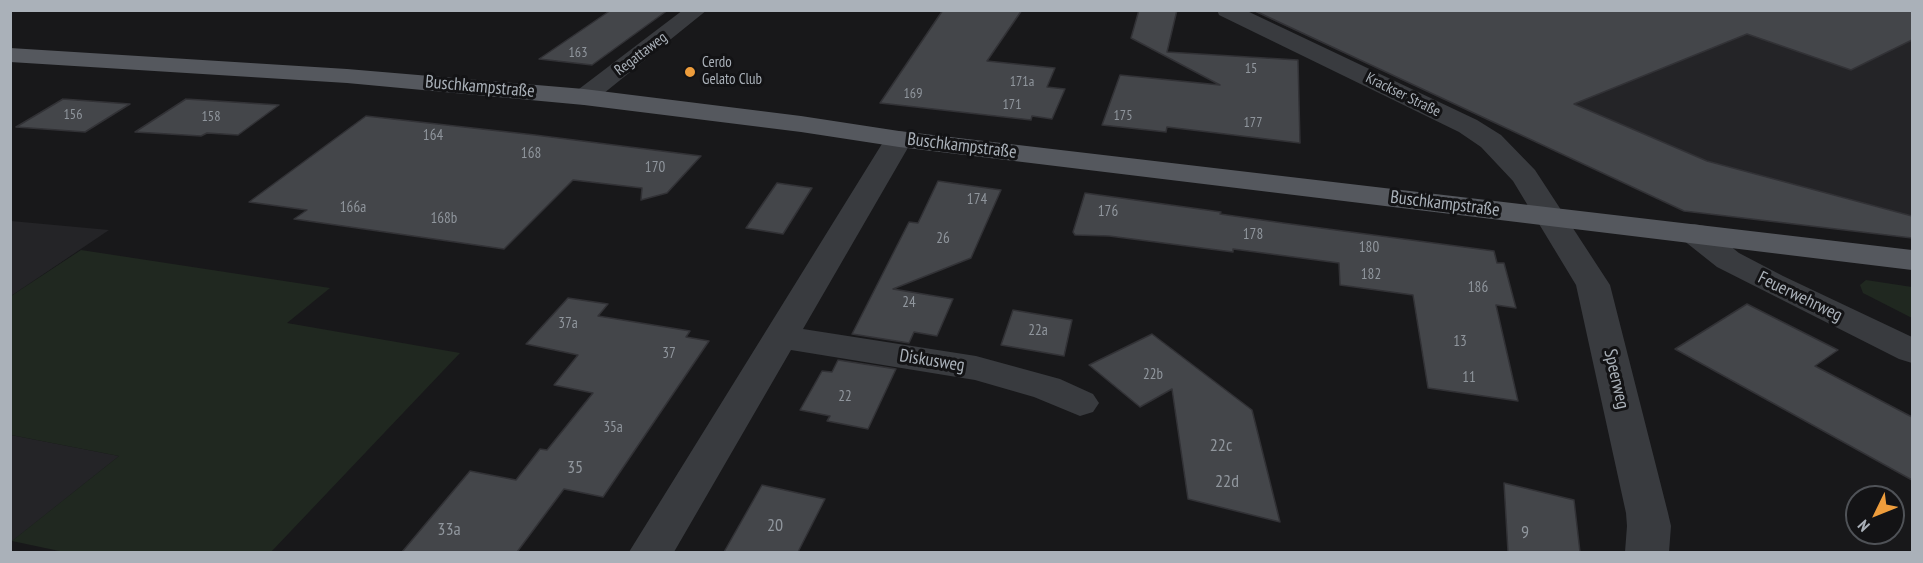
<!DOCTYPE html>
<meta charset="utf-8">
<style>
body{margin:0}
#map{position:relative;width:1923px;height:563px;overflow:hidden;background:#18181a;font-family:"PT Sans Narrow",sans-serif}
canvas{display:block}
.frame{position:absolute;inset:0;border:12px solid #aab1b9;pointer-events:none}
.north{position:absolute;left:1845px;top:485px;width:60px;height:60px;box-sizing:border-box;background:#131315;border:2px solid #4f5257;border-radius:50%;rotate:227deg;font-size:16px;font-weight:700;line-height:24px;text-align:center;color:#aab1b9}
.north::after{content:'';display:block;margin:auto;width:21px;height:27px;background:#ee9d3c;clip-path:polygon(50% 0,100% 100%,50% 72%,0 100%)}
</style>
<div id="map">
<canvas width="1923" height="563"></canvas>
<div class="frame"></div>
<div class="north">N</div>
</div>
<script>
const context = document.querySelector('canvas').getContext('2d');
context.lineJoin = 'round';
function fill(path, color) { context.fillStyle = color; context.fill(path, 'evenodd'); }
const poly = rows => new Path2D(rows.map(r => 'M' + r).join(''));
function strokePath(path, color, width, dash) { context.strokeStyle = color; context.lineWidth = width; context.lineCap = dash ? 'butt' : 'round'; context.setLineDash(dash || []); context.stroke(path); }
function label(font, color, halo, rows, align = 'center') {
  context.font = font + ' "PT Sans Narrow",sans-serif'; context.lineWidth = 6; context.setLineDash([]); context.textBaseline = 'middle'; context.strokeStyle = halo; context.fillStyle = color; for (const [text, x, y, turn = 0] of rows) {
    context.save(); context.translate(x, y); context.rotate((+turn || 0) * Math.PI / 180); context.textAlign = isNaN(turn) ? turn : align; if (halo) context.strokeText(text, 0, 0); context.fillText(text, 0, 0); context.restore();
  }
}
const built = poly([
 [1253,11,1912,11,1912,238,1684,211],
 [11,221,109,230,11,296],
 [11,435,119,456,11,542]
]);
const green = poly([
 [81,250,330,288,287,323,460,353,271,552,64,552,12,541,119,456,11,435,11,296],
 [1866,280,1912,287,1912,318,1863,293,1860,285]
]);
const building = poly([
 [611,10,668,10,592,65,539,59,611,10],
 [943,10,1022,10,987,61,1055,68,1047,87,1065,89,1052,119,1032,116,1031,120,880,103,943,10],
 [1139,10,1177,10,1167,52,1298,60,1300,143,1167,127,1166,132,1102,125,1120,75,1220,85,1131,38,1139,10],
 [1253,10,1912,10,1912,40,1851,70,1747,34,1574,104,1707,161,1912,216,1912,238,1684,211,1253,10],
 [63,99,130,104,85,132,16,127,63,99],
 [186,99,279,105,238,135,207,133,201,136,135,132,186,99],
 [366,116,535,135,701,156,667,193,641,200,642,188,573,180,504,249,294,219,307,210,249,202,366,116],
 [938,181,1001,190,971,258,893,289,953,299,937,336,914,332,909,343,852,334,909,222,918,223,938,181],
 [777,183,812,188,783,234,746,228,777,183],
 [1085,193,1221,212,1220,214,1283,223,1494,251,1497,263,1504,263,1516,308,1496,305,1518,401,1428,388,1413,295,1340,285,1339,263,1233,249,1233,252,1109,236,1075,235,1073,232,1085,193],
 [568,298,608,304,598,316,690,331,686,337,709,341,603,497,564,489,517,552,402,552,470,471,516,480,540,449,547,450,593,393,554,385,578,355,526,344,568,298],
 [1747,304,1838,350,1815,366,1912,417,1912,480,1675,349,1747,304],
 [1013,310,1072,320,1064,356,1001,345,1013,310],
 [1152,334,1252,410,1280,522,1188,499,1172,389,1140,407,1089,365,1152,334],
 [838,360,896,369,868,429,827,421,830,416,800,410,822,371,832,372,838,360],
 [1504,483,1574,500,1580,552,1508,552,1504,483],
 [762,485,825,499,798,552,724,552,762,485]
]);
const minor = poly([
 [683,10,707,10,593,102,584,105,575,102,571,97,575,92,683,10],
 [1217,10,1245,10,1477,120,1501,135,1535,170,1610,285,1668,513,1671,526,1669,552,1625,552,1627,526,1626,513,1576,285,1513,181,1481,147,1459,132,1219,15,1217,10],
 [899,131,909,133,913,139,803,329,976,356,1060,379,1093,394,1099,403,1093,412,1080,416,1034,397,975,380,791,350,674,552,629,552,885,139,889,133,899,131],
 [1694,224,1705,226,1739,253,1783,276,1912,337,1912,363,1899,359,1717,267,1683,240,1679,233,1683,226,1694,224]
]);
const major = poly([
 [10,48,347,69,584,89,801,116,899,131,1912,250,1912,270,899,147,801,132,584,105,347,83,10,62,10,48]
]);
const markers = [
 [690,72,6,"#ee9d3c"]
];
const farNumbernames = [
 ["163",578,53],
 ["15",1251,69],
 ["171a",1022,82],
 ["169",913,94],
 ["171",1012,105],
 ["156",73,115],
 ["175",1123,116],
 ["158",211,117],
 ["177",1253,123]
];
const farStreetnames = [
 ["Regattaweg",641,54,-37],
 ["Krackser Straße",1403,95,26]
];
const farPoinames = [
 ["Cerdo",702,63],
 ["Gelato Club",702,80]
];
const numberNames = [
 ["164",433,136],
 ["168",531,154],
 ["170",655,168],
 ["174",977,200],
 ["166a",353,208],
 ["176",1108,212],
 ["168b",444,219],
 ["178",1253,235],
 ["26",943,239],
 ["180",1369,248],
 ["182",1371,275],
 ["186",1478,288],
 ["24",909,303],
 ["37a",568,324],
 ["22a",1038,331],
 ["13",1460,342],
 ["37",669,354],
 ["22b",1153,375],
 ["11",1469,378],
 ["22",845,397],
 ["35a",613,428]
];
const streetNames = [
 ["Buschkampstraße",480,87,5],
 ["Buschkampstraße",962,146,7],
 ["Buschkampstraße",1445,204,7],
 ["Feuerwehrweg",1800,297,26],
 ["Diskusweg",932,361,9],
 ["Speerweg",1616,379,77]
];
const nearNumbernames = [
 ["22c",1221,446],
 ["35",575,468],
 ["22d",1227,482],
 ["20",775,526],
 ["33a",449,530],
 ["9",1525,533]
];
fill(built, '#242427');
fill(green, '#202820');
fill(building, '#44464a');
strokePath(building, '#323236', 1.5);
fill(minor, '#393b3f');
fill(major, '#55585e');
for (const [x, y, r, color] of markers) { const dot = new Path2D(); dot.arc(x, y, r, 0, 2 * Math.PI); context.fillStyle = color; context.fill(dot); strokePath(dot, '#131315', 2); }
label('14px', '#90969d', null, farNumbernames);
label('15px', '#aab1b9', '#131315', farStreetnames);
label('15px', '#aab1b9', '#131315', farPoinames, 'left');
label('15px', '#90969d', null, numberNames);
label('18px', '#aab1b9', '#131315', streetNames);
label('18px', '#90969d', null, nearNumbernames);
</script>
